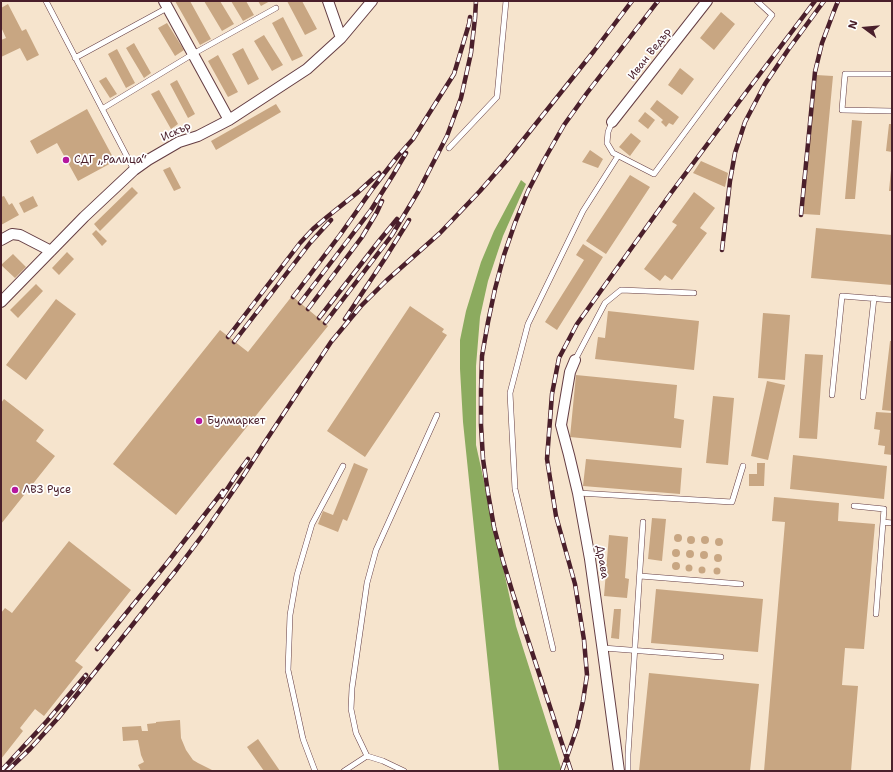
<!DOCTYPE html>
<meta charset="utf-8">
<style>
body{margin:0}
#map{position:relative;width:893px;height:772px;overflow:hidden;background:#f6e4cd;font-family:"Shantell Sans",sans-serif}
canvas{display:block}
.frame{position:absolute;inset:0;border:2px solid #4a1f2b;pointer-events:none}
.north{position:absolute;left:845px;top:8px;width:40px;height:40px;-webkit-text-stroke:3px #fff;paint-order:stroke;rotate:286deg;font-size:11px;font-weight:700;line-height:16px;text-align:center;color:#4a1f2b}
.north::after{content:'';display:block;margin:auto;width:14px;height:18px;background:#4a1f2b;clip-path:polygon(50% 0,100% 100%,50% 72%,0 100%)}
</style>
<div id="map">
<canvas width="893" height="772"></canvas>
<div class="frame"></div>
<div class="north">N</div>
</div>
<script>
const context = document.querySelector('canvas').getContext('2d');
context.lineJoin = 'round';
function fill(path, color) { context.fillStyle = color; context.fill(path, 'evenodd'); }
const poly = rows => new Path2D(rows.map(r => 'M' + r).join(''));
function strokePath(path, color, width, dash) { context.strokeStyle = color; context.lineWidth = width; context.lineCap = dash ? 'butt' : 'round'; context.setLineDash(dash || []); context.stroke(path); }
function label(font, color, halo, rows, align = 'center') {
  context.font = font + ' "Shantell Sans",sans-serif'; context.lineWidth = 3.5; context.setLineDash([]); context.textBaseline = 'middle'; context.strokeStyle = halo; context.fillStyle = color; for (const [text, x, y, turn = 0] of rows) {
    context.save(); context.translate(x, y); context.rotate((+turn || 0) * Math.PI / 180); context.textAlign = isNaN(turn) ? turn : align; if (halo) context.strokeText(text, 0, 0); context.fillText(text, 0, 0); context.restore();
  }
}
const forest = poly([
 [521,180,526,184,503,236,488,281,480,317,476,366,476,445,516,626,562,771,499,771,463,422,460,369,460,340,466,311,481,262,494,231]
]);
const building = poly([
 [175,1,190,1,211,39,200,45],
 [204,1,220,1,234,24,222,31],
 [231,1,246,1,254,15,243,21],
 [258,1,270,1,261,6],
 [287,1,302,1,317,29,305,35],
 [8,4,22,31,26,29,39,55,27,61,20,48,1,57,1,40,6,38,1,27,1,8],
 [721,12,735,24,714,50,700,38],
 [283,17,303,56,292,61,272,23],
 [167,23,184,50,175,56,158,28],
 [264,35,283,65,272,71,254,41],
 [134,43,151,73,144,78,126,48],
 [243,48,259,79,248,85,232,54],
 [117,49,135,83,126,88,108,54],
 [218,55,238,92,228,97,208,61],
 [680,68,694,79,682,95,668,85],
 [816,75,833,76,820,215,803,214],
 [106,77,117,94,110,98,99,81],
 [177,80,195,114,188,118,170,84],
 [159,90,178,124,171,129,151,94],
 [657,100,679,117,673,125,669,123,666,127,661,122,663,120,650,109],
 [276,104,281,112,216,150,211,141],
 [87,109,115,161,78,181,57,143,37,154,30,141],
 [645,112,655,120,648,129,638,121],
 [852,120,862,121,855,199,845,199],
 [889,124,892,124,892,152,886,151],
 [631,133,641,141,630,156,619,147],
 [590,150,603,159,598,168,582,162],
 [701,161,728,173,725,187,693,173],
 [170,167,181,188,174,191,163,170],
 [891,170,892,170,892,191,889,191],
 [630,175,650,187,606,254,586,241],
 [132,187,138,193,100,231,94,224],
 [694,192,715,208,700,228,707,233,672,280,665,275,660,281,644,269,677,225,672,222],
 [4,196,9,205,12,203,19,215,1,225,1,197],
 [33,196,38,206,24,213,19,203],
 [816,228,892,235,892,285,811,278],
 [96,230,107,241,102,246,92,234],
 [583,244,603,257,557,330,545,322,584,260,576,255],
 [67,252,74,259,59,275,52,268],
 [13,254,26,267,15,278,1,265],
 [36,284,43,291,18,318,10,310],
 [292,296,328,326,176,515,113,464,220,330,248,352],
 [56,299,76,314,26,380,6,365],
 [410,306,444,329,442,332,447,335,365,457,327,431],
 [608,311,699,321,694,370,595,359,598,337,605,338],
 [763,313,790,315,785,380,758,378],
 [890,341,892,341,892,411,882,410],
 [805,354,823,355,817,439,799,438],
 [576,375,677,385,674,418,684,420,681,448,570,437],
 [767,381,785,385,768,460,751,456],
 [713,396,734,398,728,465,706,463],
 [4,399,44,430,36,441,55,456,1,524,1,403],
 [876,412,892,413,892,455,884,454,885,446,878,445,880,430,874,429],
 [793,455,887,466,884,499,790,489],
 [586,459,682,468,680,494,583,486],
 [354,463,368,469,347,521,343,519,338,532,318,524,323,511,333,515],
 [757,463,765,463,764,486,749,486,749,474,757,474],
 [774,497,839,503,838,521,875,524,864,649,845,648,842,685,858,686,851,771,764,771,785,522,772,521],
 [652,518,666,519,662,561,648,559],
 '674 538a4 4 0 1 1 8 0a4 4 0 1 1-8 0Z',
 [609,535,628,537,625,578,629,579,627,598,604,596],
 '701 540a4 4 0 1 1 8 0a4 4 0 1 1-8 0Z',
 '687 540a4 4 0 1 1 8 0a4 4 0 1 1-8 0Z',
 '715 542a4 4 0 1 1 8 0a4 4 0 1 1-8 0Z',
 [69,541,131,590,75,661,83,667,44,716,35,709,20,728,23,731,1,759,1,613,5,608,12,613],
 '672 553a4 4 0 1 1 8 0a4 4 0 1 1-8 0Z',
 '686 554a4 4 0 1 1 8 0a4 4 0 1 1-8 0Z',
 '700 555a4 4 0 1 1 8 0a4 4 0 1 1-8 0Z',
 '714 558a4 4 0 1 1 8 0a4 4 0 1 1-8 0Z',
 '672 566a4 4 0 1 1 8 0a4 4 0 1 1-8 0Z',
 '685.5 568a3.5 3.5 0 1 1 7 0a3.5 3.5 0 1 1-7 0Z',
 '698.5 570a3.5 3.5 0 1 1 7 0a3.5 3.5 0 1 1-7 0Z',
 '713.5 571a3.5 3.5 0 1 1 7 0a3.5 3.5 0 1 1-7 0Z',
 [656,589,763,599,758,652,651,643],
 [614,609,621,609,619,639,611,638],
 [649,673,759,684,750,771,639,771],
 [180,720,181,738,186,750,193,760,198,763,214,771,141,771,138,765,144,762,141,755,138,740,123,741,122,727,141,726,142,731,148,731,147,724,156,723,156,722],
 [258,739,280,771,264,771,247,747]
]);
const lane = poly([
 [46,1,134,170],
 [75,58,167,8],
 [892,74,845,74,842,110,892,111],
 [102,109,193,54,276,8],
 [612,122,608,132,607,143,613,153,654,174,772,15,757,1],
 [449,148,497,97,506,1],
 [575,360,605,303,621,290,694,293],
 [832,395,842,296,892,300],
 [863,397,874,298],
 [578,493,732,502,743,466],
 [854,506,884,509,883,522,892,523],
 [640,576,741,584],
 [876,614,883,522],
 [603,648,721,657],
 [553,649,515,489,510,393,528,324,583,211,618,156],
 [367,756,356,733,351,709,352,688,367,583,376,550,437,415],
 [315,771,303,739,288,670,290,615,297,575,312,524,343,466],
 [344,771,367,756,383,761,404,771],
 [628,771,628,754,643,522]
]);
const street = poly([
 [164,1,229,120],
 [328,1,341,38],
 [612,122,707,1],
 [1,240,12,234,20,235,51,251],
 [1,302,84,217,134,170,148,160,179,142,198,136,229,120,307,69,341,38,372,1],
 [575,360,570,372,561,425,569,455,578,493,590,559,603,652,619,771]
]);
const rail = poly([
 [801,215,815,72,822,43,834,11,838,1],
 [722,250,730,181,735,153,745,122,765,84,788,50,824,1],
 [293,297,340,235,373,188,397,157,413,139,454,74,469,24,470,17],
 [300,303,371,210,393,175,406,153],
 [308,309,362,237,377,212,382,201],
 [319,318,379,241,397,219],
 [345,319,384,260,409,220],
 [325,323,392,235,418,192,447,136,461,98,471,53,475,18,476,1],
 [228,337,300,243,313,229,327,217,357,193,379,173],
 [234,342,310,243,331,220],
 [222,497,237,474,248,459],
 [97,649,167,563,223,491],
 [1,771,47,721,86,675],
 [7,771,30,749,59,717,177,569,202,536,242,478,263,445,331,342,361,306,386,281,440,233,480,191,507,160,594,51,632,1],
 [562,771,577,728,583,701,587,675,584,640,575,584,556,516,547,459,552,394,559,358,577,324,671,193,747,91,815,1],
 [571,771,513,594,503,561,494,527,488,493,483,459,481,425,481,391,482,356,488,322,495,289,504,255,515,223,528,191,544,160,564,125,587,93,658,1]
]);
const markers = [
 [66,160,4,"#b5179e"],
 [199,421,4,"#b5179e"],
 [15,490,4,"#b5179e"]
];
const streetNames = [
 ["Иван Ведър",650,54,-52],
 ["Искър",176,132,-25],
 ["Драва",602,562,81]
];
const poiNames = [
 ["СДГ „Ралица“",74,160],
 ["Булмаркет",207,421],
 ["ЛВЗ Русе",23,490]
];
fill(forest, '#8cab5f');
fill(building, '#c8a682');
strokePath(lane, '#643d43', 6);
strokePath(street, '#643d43', 12);
strokePath(lane, '#fff', 5);
strokePath(street, '#fff', 10);
strokePath(rail, '#4a1f2b', 4.5);
strokePath(rail, '#fff', 3, [9]);
for (const [x, y, r, color] of markers) { const dot = new Path2D(); dot.arc(x, y, r, 0, 2 * Math.PI); context.fillStyle = color; context.fill(dot); strokePath(dot, '#fff', 1.5); }
label('11px', '#4a1f2b', '#fff', streetNames);
label('11px', '#4a1f2b', '#fff', poiNames, 'left');
</script>
